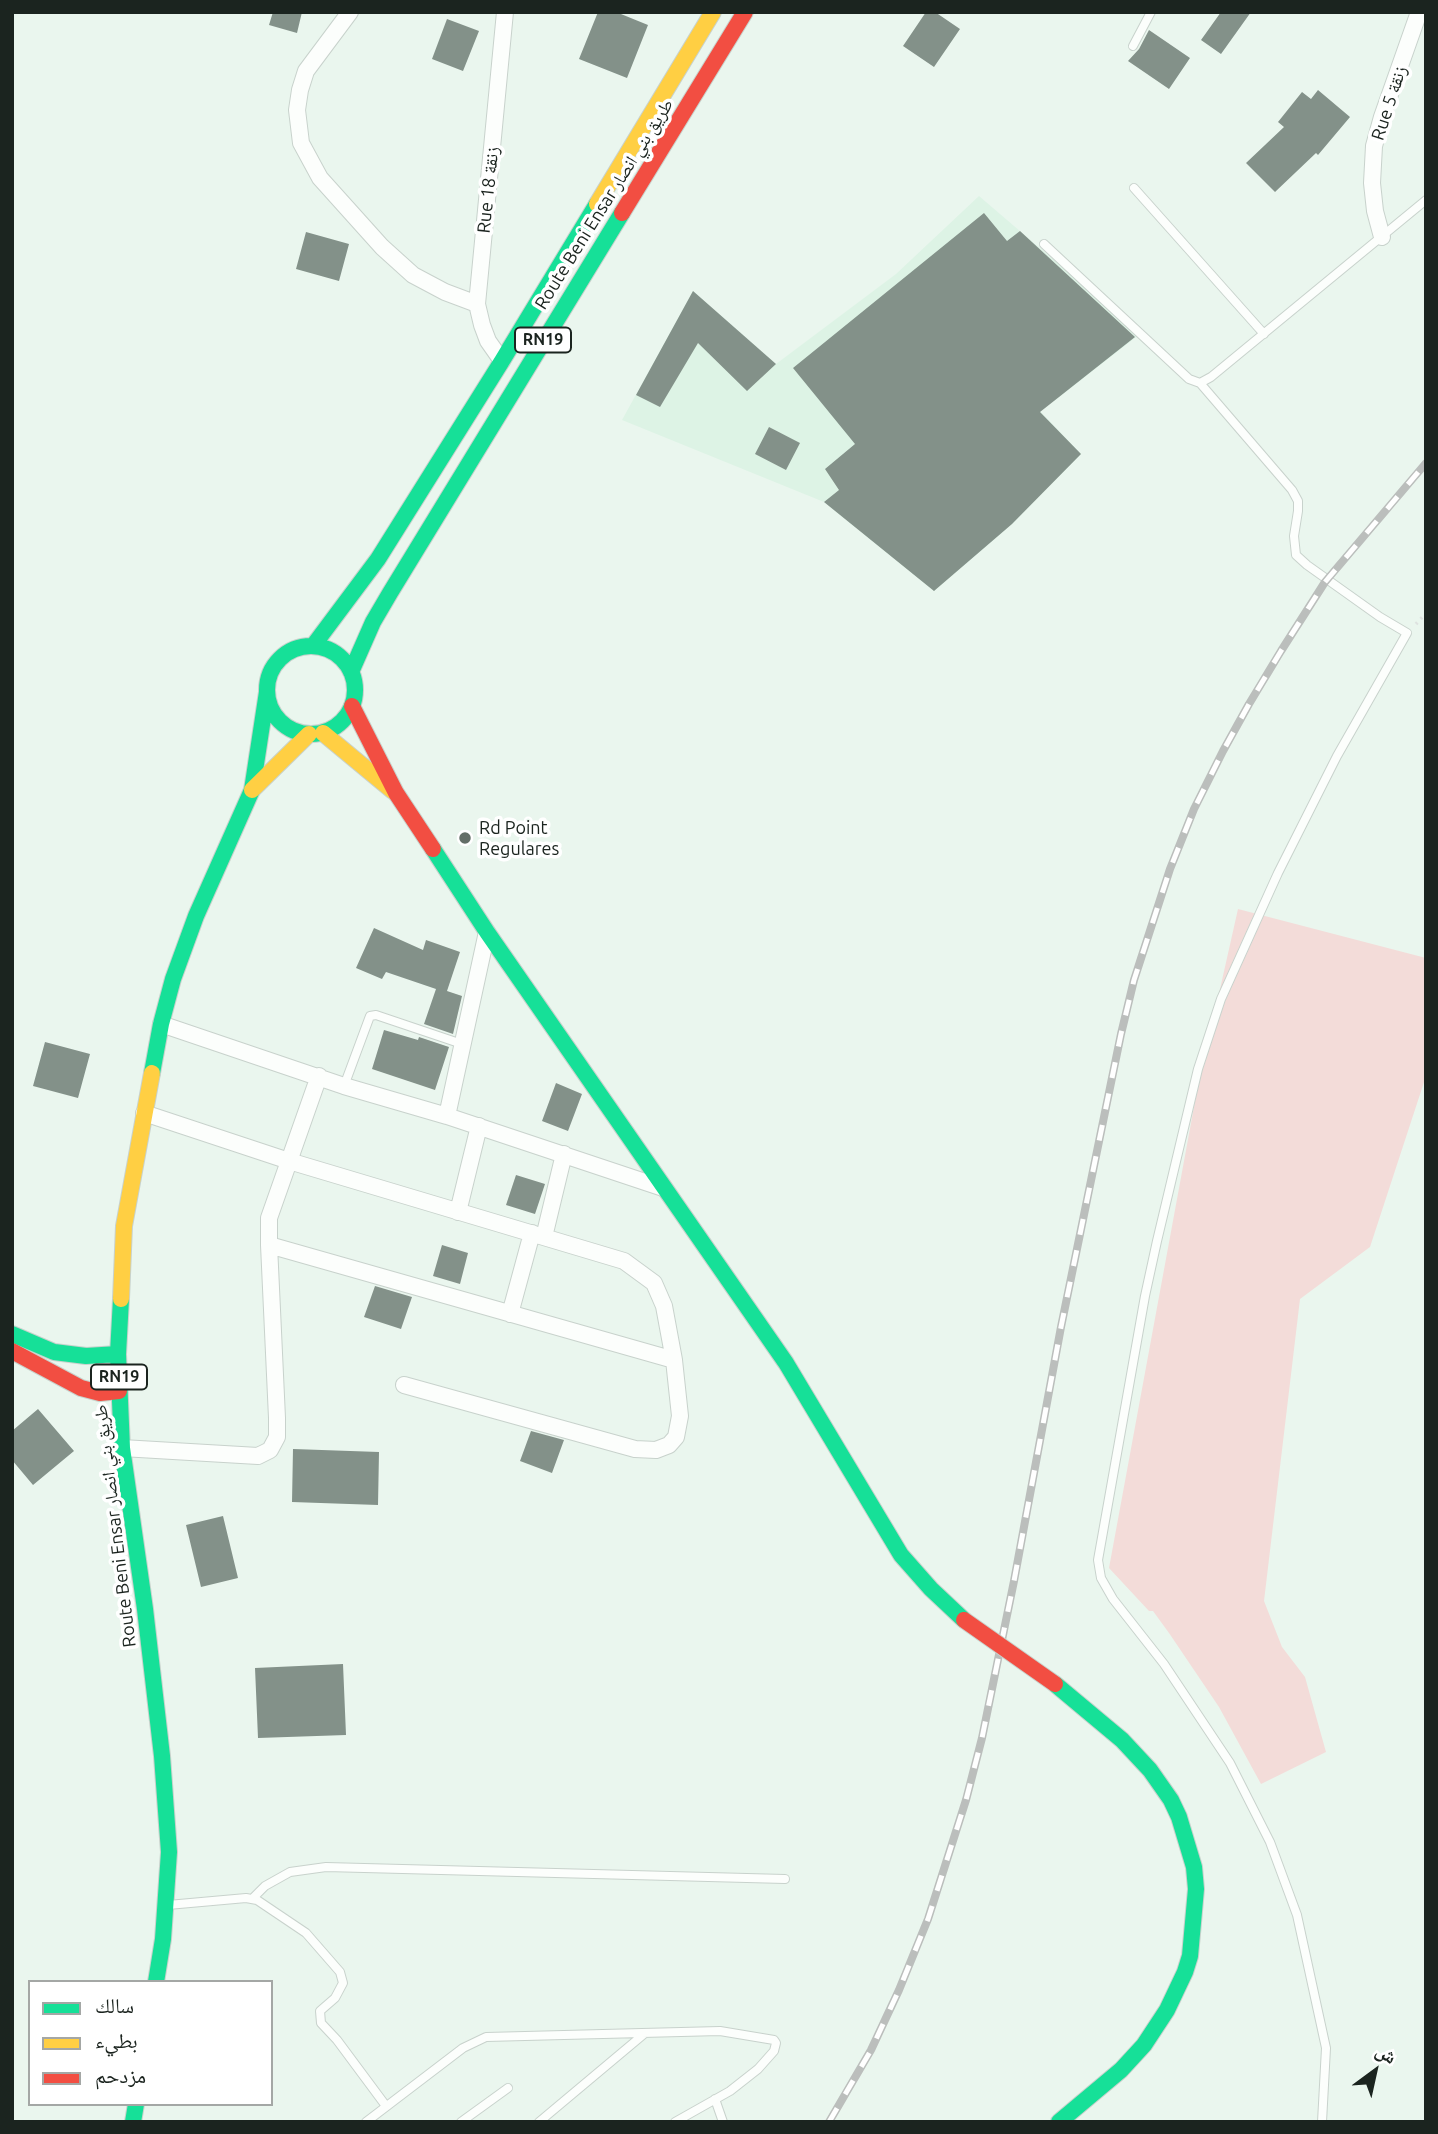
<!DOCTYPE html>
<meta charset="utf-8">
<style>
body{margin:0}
#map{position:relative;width:1438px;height:2134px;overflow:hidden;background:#eaf6ee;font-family:Ubuntu,"Noto Naskh Arabic",sans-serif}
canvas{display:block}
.frame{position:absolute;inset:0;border:14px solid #1b241f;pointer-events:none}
.legend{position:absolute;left:28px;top:1980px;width:245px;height:126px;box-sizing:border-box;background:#fff;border:2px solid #a4a7a5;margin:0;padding:9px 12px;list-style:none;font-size:21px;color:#1b241f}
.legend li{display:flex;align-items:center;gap:14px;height:35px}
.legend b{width:35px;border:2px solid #a4a7a5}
.north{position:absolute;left:1340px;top:2036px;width:70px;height:70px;-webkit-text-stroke:5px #fff;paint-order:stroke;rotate:33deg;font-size:19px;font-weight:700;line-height:28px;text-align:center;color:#1b241f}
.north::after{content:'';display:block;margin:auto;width:24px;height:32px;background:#1b241f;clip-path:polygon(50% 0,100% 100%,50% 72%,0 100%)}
</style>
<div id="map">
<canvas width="1438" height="2134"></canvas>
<div class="frame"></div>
<ul class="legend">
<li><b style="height:9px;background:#16e098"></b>سالك</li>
<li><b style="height:9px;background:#ffcf43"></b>بطيء</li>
<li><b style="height:9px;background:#f24e42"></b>مزدحم</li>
</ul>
<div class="north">ش</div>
</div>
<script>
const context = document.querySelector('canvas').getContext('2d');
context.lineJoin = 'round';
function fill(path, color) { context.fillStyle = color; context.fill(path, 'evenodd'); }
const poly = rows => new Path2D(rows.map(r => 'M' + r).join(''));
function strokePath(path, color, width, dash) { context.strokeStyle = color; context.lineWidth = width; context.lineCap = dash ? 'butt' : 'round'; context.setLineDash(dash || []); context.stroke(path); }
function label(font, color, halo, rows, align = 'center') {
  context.font = font + ' Ubuntu,"Noto Naskh Arabic",sans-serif'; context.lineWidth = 7; context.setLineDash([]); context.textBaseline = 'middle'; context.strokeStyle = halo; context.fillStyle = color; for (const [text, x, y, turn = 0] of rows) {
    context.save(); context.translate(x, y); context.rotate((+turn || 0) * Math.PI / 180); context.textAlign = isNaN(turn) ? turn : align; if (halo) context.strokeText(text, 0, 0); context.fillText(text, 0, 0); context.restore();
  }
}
const built = poly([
 [979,196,1140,334,1054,401,1037,408,1081,454,1012,524,934,591,824,502,622,420,693,291,776,364,896,274]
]);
const green = poly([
 [1238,909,1426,958,1426,1076,1370,1247,1300,1299,1264,1601,1282,1647,1305,1677,1326,1752,1261,1784,1219,1707,1169,1633,1153,1611,1149,1611,1109,1568,1196,1096]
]);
const building = poly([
 [273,12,302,12,297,33,269,25],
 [598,12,616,12,648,25,627,78,579,59],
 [926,12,935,12,960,29,934,67,903,46],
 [1221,12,1251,12,1221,54,1201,40],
 [447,19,479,31,463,71,432,59],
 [1149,30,1190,58,1169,89,1128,61,1139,49],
 [1318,90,1350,117,1318,155,1316,153,1275,192,1246,163,1284,127,1278,122,1302,92,1311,99],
 [984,213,1007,241,1020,231,1135,337,1040,412,1081,454,1012,524,934,591,824,502,839,490,825,469,855,444,793,368],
 [306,232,349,244,339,281,296,269],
 [693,291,776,364,747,391,698,343,660,407,636,395],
 [769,427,800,443,786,470,755,454],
 [374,928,423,950,426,940,460,952,447,991,462,996,453,1034,424,1024,436,989,386,972,382,979,356,968],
 [384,1030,418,1040,419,1037,449,1047,435,1090,372,1069],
 [45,1042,90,1054,78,1098,33,1086],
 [556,1083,582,1094,568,1131,542,1121],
 [516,1175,545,1184,535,1214,506,1205],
 [442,1245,468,1253,460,1284,433,1276],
 [375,1286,412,1297,401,1329,364,1317],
 [38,1409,74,1451,33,1485,12,1460,12,1431],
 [531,1431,564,1440,552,1473,520,1461],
 [293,1449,379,1452,378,1505,292,1502],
 [223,1516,238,1578,201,1587,186,1525],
 [343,1664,346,1735,258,1738,255,1668]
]);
const path = poly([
 [1416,624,1426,613]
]);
const lane = poly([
 [1133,46,1151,12],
 [1134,188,1264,334],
 [1044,244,1189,379,1200,383,1211,377,1426,200],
 [1200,383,1292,490,1298,501,1298,511,1294,536,1296,555,1307,565,1380,617,1407,633,1337,756,1278,873,1221,999,1198,1069,1157,1241,1145,1296,1098,1560,1101,1578,1113,1599,1164,1664,1230,1763,1270,1842,1297,1915,1326,2048,1322,2122],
 [344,1086,370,1016,376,1015,462,1044],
 [252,1899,265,1886,290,1872,326,1867,785,1879],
 [168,1905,246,1898,257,1900,306,1933,340,1972,343,1983,335,1998,320,2011,321,2023,337,2040,386,2106],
 [715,2099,723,2122],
 [366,2122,463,2048,486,2037,720,2031,774,2040,776,2043,774,2051,758,2069,730,2091,675,2122],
 [461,2122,508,2088],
 [539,2122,644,2034]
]);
const street = poly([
 [350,12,306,71,300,90,297,110,301,143,320,178,382,247,413,275,445,292,477,304],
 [1382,237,1375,211,1372,183,1374,146,1382,117,1419,12],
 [502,361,488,341,482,325,477,304,505,12],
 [161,1024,344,1086,447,1116,663,1188],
 [144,1113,289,1161,624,1261,654,1283,664,1306,674,1360,680,1416,676,1437,669,1445,656,1450,635,1449,404,1385],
 [447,1116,487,932],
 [458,1212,479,1126],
 [544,1237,564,1154],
 [269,1245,674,1360],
 [510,1314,532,1233],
 [122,1448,258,1456,270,1450,277,1437,277,1418,269,1245,269,1218,319,1076]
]);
const fast = poly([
 [313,646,378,559,502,361,597,204],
 '267 690a44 44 0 1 1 88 0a44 44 0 1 1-88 0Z',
 [351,672,373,622,390,593,622,213],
 [433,849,487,932,786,1363,901,1555,931,1589,964,1620],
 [152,1073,161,1024,173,979,196,916,252,790,267,692],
 [121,1299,118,1354,122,1448,145,1609,162,1756,169,1852,163,1939,156,1982],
 [12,1334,54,1352,86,1356,118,1354],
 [1055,1684,1122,1740,1150,1770,1171,1800,1179,1817,1194,1867,1196,1889,1190,1956,1185,1972,1167,2010,1144,2045,1121,2070,1059,2122],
 [133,2122,136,2104]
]);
const slow = poly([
 [597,204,713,12],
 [323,733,393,791],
 [252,790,309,734],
 [121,1299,124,1226,152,1073]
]);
const jam = poly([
 [622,213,745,12],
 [352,706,396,793,433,849],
 [12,1351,81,1388,100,1393,119,1391]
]);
const rail = poly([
 [829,2122,871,2050,899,1990,928,1919,966,1800,982,1738,1014,1581,1061,1327,1121,1034,1134,980,1170,869,1194,809,1223,751,1249,704,1281,651,1325,582,1426,463]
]);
const jamBridge = poly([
 [964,1620,1055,1684]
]);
const markers = [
 [465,838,7,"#636e67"]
];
const shields = [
 [543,340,56],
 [119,1377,56]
];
const shieldNames = [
 ["RN19",543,340],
 ["RN19",119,1377]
];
const streetNames = [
 ["Rue 5 زنقة",1389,103,-72],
 ["Rue 18 زنقة",488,190,-84],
 ["Route Beni Ensar طريق بني انصار",604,204,-58],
 ["Route Beni Ensar طريق بني انصار",115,1526,-97]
];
const poiNames = [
 ["Rd Point",479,828],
 ["Regulares",479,849]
];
fill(built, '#ddf3e5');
fill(green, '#f3dcd9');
fill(building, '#839189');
strokePath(lane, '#c8d2cc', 10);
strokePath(street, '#c8d2cc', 18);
strokePath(fast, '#c8d2cc', 18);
strokePath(slow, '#c8d2cc', 18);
strokePath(jam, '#c8d2cc', 18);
strokePath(path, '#dee2e0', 3.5, [2, 5]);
strokePath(lane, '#fcfefc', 8);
strokePath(street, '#fcfefc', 16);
strokePath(fast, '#16e098', 16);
strokePath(slow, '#ffcf43', 16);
strokePath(jam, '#f24e42', 16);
strokePath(rail, '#bbbebc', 8);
strokePath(rail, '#fff', 5, [16]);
strokePath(jamBridge, '#c8d2cc', 18, []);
strokePath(jamBridge, '#f24e42', 16);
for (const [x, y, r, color] of markers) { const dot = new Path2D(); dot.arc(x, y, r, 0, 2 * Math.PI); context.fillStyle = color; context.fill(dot); strokePath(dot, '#fff', 2.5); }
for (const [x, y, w] of shields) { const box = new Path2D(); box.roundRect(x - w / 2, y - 12.5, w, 25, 5); context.fillStyle = '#fff'; context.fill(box); strokePath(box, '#1b241f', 2); }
label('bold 16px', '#1b241f', null, shieldNames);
label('18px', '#1b241f', '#fff', streetNames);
label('18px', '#1b241f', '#fff', poiNames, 'left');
</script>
